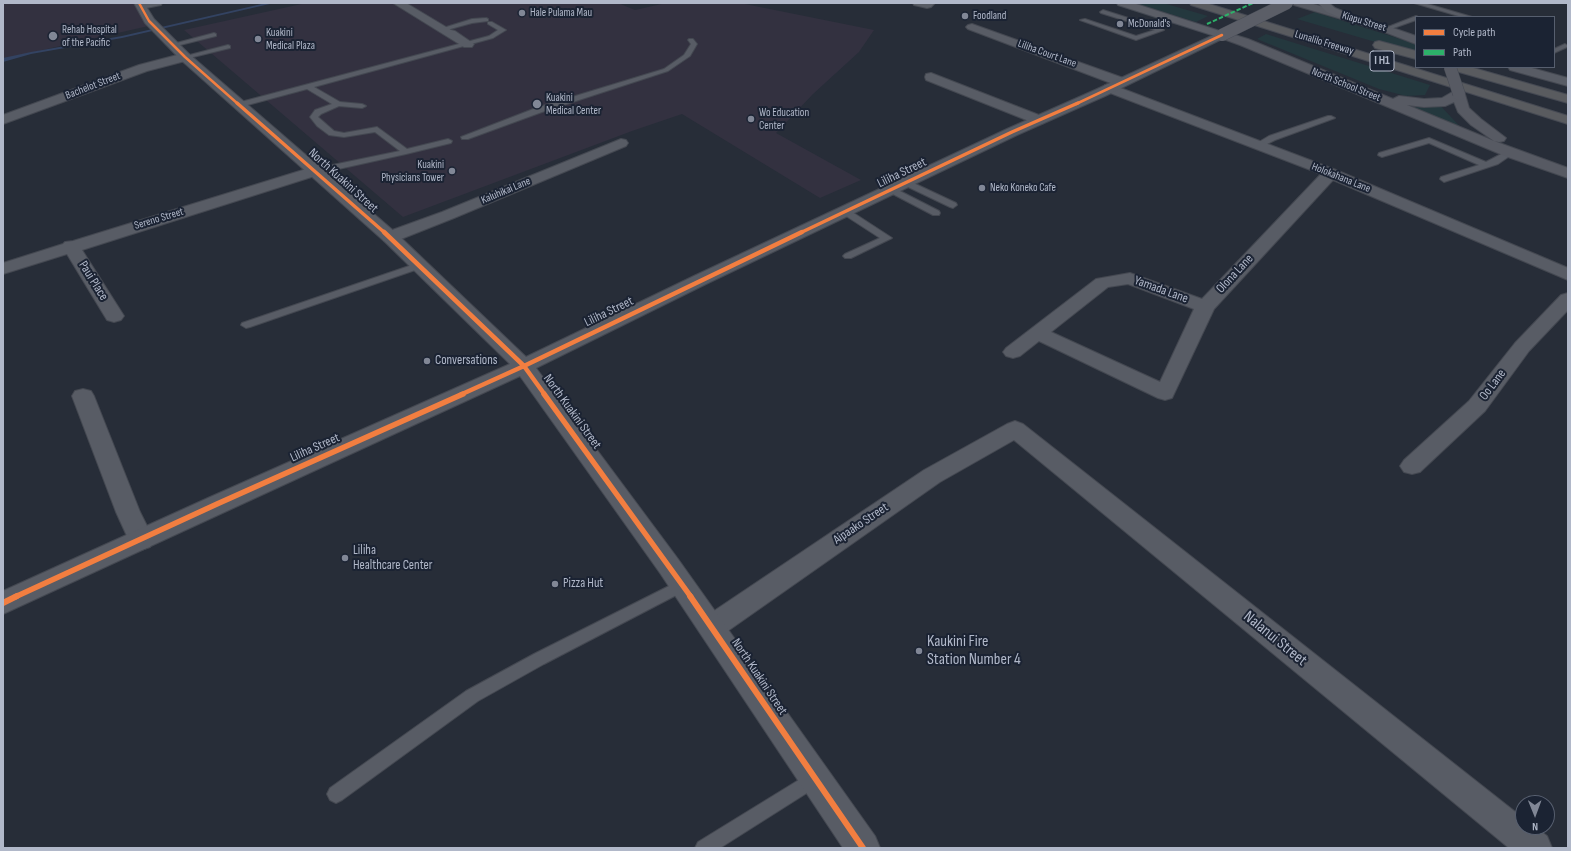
<!DOCTYPE html>
<style>
body{margin:0}
#map{position:relative;width:1571px;height:851px;overflow:hidden;background:#272d38;font-family:"Sofia Sans Condensed",sans-serif}
canvas{display:block}
.frame{position:absolute;inset:0;border:4px solid #b1b8c9;pointer-events:none}
.legend{position:absolute;left:1415px;top:16px;width:140px;height:52px;box-sizing:border-box;background:#1b2333;border:1px solid #575f6f;margin:0;padding:5px 7px;list-style:none;font-size:12px;color:#b1b8c9}
.legend li{display:flex;align-items:center;gap:8px;height:20px}
.legend b{width:20px;border:1px solid #575f6f}
.north{position:absolute;left:1515px;top:795px;width:40px;height:40px;box-sizing:border-box;background:#1b2333;border:1px solid #575f6f;border-radius:50%;rotate:179deg;font-size:11px;font-weight:700;line-height:16px;text-align:center;color:#b1b8c9}
.north::after{content:'';display:block;margin:auto;width:14px;height:18px;background:#818796;clip-path:polygon(50% 0,100% 100%,50% 72%,0 100%)}
</style>
<div id="map">
<canvas width="1571" height="851"></canvas>
<div class="frame"></div>
<ul class="legend">
<li><b style="height:5px;background:#f27e40"></b>Cycle path</li>
<li><b style="height:5px;background:#2db169"></b>Path</li>
</ul>
<div class="north">N</div>
</div>
<script>
const context = document.querySelector('canvas').getContext('2d');
context.lineJoin = 'round';
function fill(path, color) { context.fillStyle = color; context.fill(path, 'evenodd'); }
const poly = rows => new Path2D(rows.map(r => 'M' + r).join(''));
function strokePath(path, color, width, dash) { context.strokeStyle = color; context.lineWidth = width; context.lineCap = dash ? 'butt' : 'round'; context.setLineDash(dash || []); context.stroke(path); }
function label(font, color, halo, rows, align = 'center') {
  context.font = font + ' "Sofia Sans Condensed",sans-serif'; context.lineWidth = 4; context.setLineDash([]); context.textBaseline = 'middle'; context.strokeStyle = halo; context.fillStyle = color; for (const [text, x, y, turn = 0] of rows) {
    context.save(); context.translate(x, y); context.rotate((+turn || 0) * Math.PI / 180); context.textAlign = isNaN(turn) ? turn : align; if (halo) context.strokeText(text, 0, 0); context.fillText(text, 0, 0); context.restore();
  }
}
const medical = poly([
 [3,3,139,3,153,25,3,59],
 [306,3,618,3,635,10,666,3,740,3,874,30,859,52,813,94,776,133,861,180,820,198,682,114,632,131,403,217,184,30]
]);
const green = poly([
 [1135,3,1163,3,1208,16,1196,22],
 [1315,12,1416,44,1416,54,1297,19],
 [1266,34,1430,85,1425,95,1406,96,1379,89,1257,39],
 [1437,102,1465,132,1395,103]
]);
const stream = poly([
 [266,3,274,3,122,38,31,54,3,62,3,58,31,52,122,36,266,3]
]);
const service = poly([
 [1414,3,1424,3,1472,17,1462,17,1414,3],
 [1103,10,1163,29,1164,30,1136,40,1080,20,1085,19,1136,36,1155,30,1101,13,1100,12,1103,10],
 [1416,16,1418,17,1416,17,1416,20,1388,30,1383,29,1416,16],
 [486,18,488,19,488,21,472,23,443,31,440,29,472,19,486,18],
 [488,22,492,22,506,30,493,38,314,87,340,102,362,104,366,106,362,108,339,106,321,114,318,117,334,131,344,133,377,127,407,149,448,139,452,141,451,143,406,154,316,174,313,173,312,171,313,169,400,151,375,132,344,137,329,135,317,126,310,117,315,110,332,104,307,89,240,107,236,105,237,103,489,36,498,30,488,24,488,22],
 [214,33,216,34,216,36,172,47,169,45,214,33],
 [689,39,693,39,697,44,690,56,668,71,542,112,468,139,462,139,461,137,536,108,664,69,684,55,691,44,688,40,689,39],
 [1565,44,1568,46,1567,47,1554,53,1554,49,1565,44],
 [228,45,230,46,230,48,185,59,182,57,228,45],
 [1328,116,1331,116,1335,118,1275,140,1261,147,1258,147,1254,145,1269,136,1328,116],
 [1429,138,1486,162,1507,151,1510,151,1514,153,1498,164,1444,182,1440,179,1441,177,1479,165,1429,143,1382,157,1378,155,1379,153,1429,138],
 [907,180,956,203,957,205,953,208,950,207,904,185,903,183,904,181,907,180],
 [892,187,939,211,940,213,939,215,933,215,889,192,888,190,892,187],
 [846,209,849,210,892,238,851,258,845,258,843,256,845,254,880,238,843,214,842,212,843,210,846,209],
 [418,263,423,266,421,268,250,327,246,328,241,325,242,323,418,263],
 [683,579,688,581,690,585,688,589,544,664,478,701,342,800,336,803,330,800,327,794,330,788,466,691,534,654,683,579],
 [815,770,821,772,824,778,821,784,720,848,695,848,698,842,815,770]
]);
const minor = poly([
 [140,3,162,3,161,5,141,9,136,6,140,3],
 [393,3,406,3,451,30,455,31,474,44,472,47,464,47,393,3],
 [913,3,935,3,931,7,927,8,914,5,913,3],
 [972,24,1126,79,1127,82,1126,85,1121,86,1116,85,968,29,966,27,968,25,972,24],
 [185,53,189,54,191,57,189,60,147,71,3,124,3,115,139,65,185,53],
 [1508,67,1528,67,1568,78,1568,86,1510,70,1508,67],
 [931,73,1044,117,1046,120,1044,123,1039,124,1034,123,926,80,925,77,926,74,931,73],
 [1110,84,1336,170,1568,268,1568,280,1333,180,1214,309,1172,398,1165,400,1158,398,1039,341,1020,356,1013,358,1006,356,1003,352,1006,348,1096,279,1130,273,1202,299,1321,174,1105,91,1103,88,1105,85,1110,84],
 [1128,284,1194,309,1160,382,1051,332,1108,287,1128,284],
 [621,139,626,140,628,143,626,146,454,218,396,241,390,242,384,241,381,237,384,233,442,212,621,139],
 [316,166,321,168,324,171,321,174,82,250,124,316,121,320,114,322,107,320,67,254,3,274,3,263,63,244,65,242,73,241,316,166],
 [1568,293,1568,310,1529,351,1485,411,1420,472,1412,474,1404,472,1400,466,1404,460,1469,401,1515,343,1561,295,1568,293],
 [83,389,91,391,94,396,140,512,154,540,150,547,141,550,132,547,116,512,72,396,75,391,83,389],
 [1015,421,1023,424,1523,818,1523,827,1535,827,1547,836,1552,848,1509,848,1014,440,940,482,722,635,712,639,702,635,698,627,702,619,924,470,1007,424,1015,421]
]);
const tertiary = poly([
 [134,3,144,3,154,19,189,54,396,233,526,357,694,276,1007,129,1095,90,1218,33,1226,33,1228,35,1226,37,1105,96,1017,135,706,284,536,368,678,559,875,836,880,848,843,848,660,573,520,376,3,614,3,591,208,498,510,364,384,241,181,60,145,23,134,3]
]);
const secondary = poly([
 [1293,3,1310,3,1390,27,1416,36,1416,44,1382,31,1294,5,1293,3],
 [1222,31,1248,39,1393,99,1399,96,1424,99,1442,98,1454,91,1464,91,1469,108,1481,119,1506,138,1504,141,1499,142,1494,141,1568,168,1568,178,1505,156,1240,45,1218,37,1216,35,1218,33,1222,31],
 [1454,102,1458,112,1471,125,1494,141,1407,105,1424,107,1445,106,1454,102]
]);
const primary = poly([
 [1117,3,1133,3,1226,33,1228,35,1226,37,1222,39,1218,37,1118,5,1117,3],
 [1318,3,1329,3,1335,8,1359,18,1361,20,1359,22,1355,23,1351,22,1327,12,1318,3]
]);
const motorway = poly([
 [1190,3,1206,3,1568,116,1568,124,1191,5,1190,3],
 [1379,41,1416,51,1416,59,1375,48,1373,45,1375,42,1379,41],
 [1450,67,1470,67,1568,95,1568,103,1452,70,1450,67]
]);
const secondaryBridge = poly([
 [1450,67,1459,94]
]);
const primaryBridge = poly([
 [1222,35,1287,3]
]);
const quiet = poly([
 [1207,24,1253,3]
]);
const cyclewayFar4 = poly([
 [139,3,149,21,185,57,238,104],
 [1076,104,1222,35]
]);
const cyclewayFar3 = poly([
 [237,103,385,233],
 [800,233,1012,132,1078,103]
]);
const cyclewayFar2 = poly([
 [384,232,524,366,545,395],
 [460,395,524,366,802,232]
]);
const cyclewayFar1 = poly([
 [544,394,691,597],
 [15,597,217,504,463,394]
]);
const cycleway = poly([
 [690,596,863,848],
 [3,603,17,596]
]);
const markers = [
 [522,13,4,"#818796"],
 [965,16,4,"#818796"],
 [1120,24,4,"#818796"],
 [53,36,5,"#818796"],
 [258,39,4,"#818796"],
 [537,104,5,"#818796"],
 [751,119,4,"#818796"],
 [452,171,4,"#818796"],
 [982,188,4,"#818796"],
 [427,361,4,"#818796"],
 [345,558,4,"#818796"],
 [555,584,4,"#818796"],
 [919,651,4,"#818796"]
];
const farPoinames = [
 ["Hale Pulama Mau",530,13],
 ["Foodland",973,16],
 ["McDonald's",1128,24],
 ["Rehab Hospital",62,30],
 ["of the Pacific",62,43],
 ["Kuakini",266,33],
 ["Medical Plaza",266,46],
 ["Kuakini",546,98],
 ["Medical Center",546,111],
 ["Wo Education",759,113],
 ["Center",759,126],
 ["Kuakini",444,165,"right"],
 ["Physicians Tower",444,178,"right"],
 ["Neko Koneko Cafe",990,188]
];
const farStreetnames = [
 ["Kiapu Street",1364,22,17],
 ["Lunalilo Freeway",1324,43,17],
 ["Liliha Court Lane",1047,54,20],
 ["North School Street",1346,85,22],
 ["Bachelot Street",93,86,-21],
 ["Holokahana Lane",1341,178,22],
 ["Kaluhikai Lane",506,191,-23],
 ["Sereno Street",159,219,-17]
];
const shields = [
 [1382,61,24]
];
const shieldNames = [
 ["I H1",1382,61]
];
const streetNames = [
 ["Liliha Street",902,173,-26],
 ["North Kuakini Street",343,181,42],
 ["Olona Lane",1235,274,-47],
 ["Paui Place",93,281,58],
 ["Yamada Lane",1161,290,20],
 ["Liliha Street",609,312,-26],
 ["Oo Lane",1493,385,-53],
 ["North Kuakini Street",572,412,54],
 ["Liliha Street",315,448,-24],
 ["Aipaako Street",861,524,-34],
 ["North Kuakini Street",759,677,56]
];
const poiNames = [
 ["Conversations",435,361],
 ["Liliha",353,551],
 ["Healthcare Center",353,566],
 ["Pizza Hut",563,584]
];
const nearStreetnames = [
 ["Nalanui Street",1275,639,39]
];
const nearPoinames = [
 ["Kaukini Fire",927,642],
 ["Station Number 4",927,660]
];
fill(medical, '#333140');
fill(green, '#24383e');
fill(stream, '#334362');
strokePath(service, '#444851', 2);
strokePath(minor, '#444851', 2);
strokePath(tertiary, '#444851', 2);
strokePath(secondary, '#444851', 2);
strokePath(primary, '#454a54', 2);
strokePath(motorway, '#454953', 2);
fill(service, '#585c65');
fill(minor, '#585c65');
fill(tertiary, '#585c65');
fill(secondary, '#575a63');
fill(primary, '#5b5e67');
fill(motorway, '#595b5f');
strokePath(secondaryBridge, '#444851', 13, []);
strokePath(primaryBridge, '#454a54', 13, []);
strokePath(secondaryBridge, '#575a63', 12);
strokePath(primaryBridge, '#5b5e67', 12);
strokePath(quiet, '#2db169', 2, [4.5, 2]);
strokePath(cyclewayFar4, '#f27e40', 2.5);
strokePath(cyclewayFar3, '#f27e40', 3.5);
strokePath(cyclewayFar2, '#f27e40', 4.5);
strokePath(cyclewayFar1, '#f27e40', 5.5);
strokePath(cycleway, '#f27e40', 6);
for (const [x, y, r, color] of markers) { const dot = new Path2D(); dot.arc(x, y, r, 0, 2 * Math.PI); context.fillStyle = color; context.fill(dot); strokePath(dot, '#1b2333', 1.5); }
label('11px', '#b1b8c9', '#1b2333', farPoinames, 'left');
label('11px', '#b1b8c9', '#1b2333', farStreetnames);
for (const [x, y, w] of shields) { const box = new Path2D(); box.roundRect(x - w / 2, y - 10, w, 20, 3); context.fillStyle = '#1b2333'; context.fill(box); strokePath(box, '#b1b8c9', 1); }
label('bold 12px', '#b1b8c9', null, shieldNames);
label('13px', '#b1b8c9', '#1b2333', streetNames);
label('13px', '#b1b8c9', '#1b2333', poiNames, 'left');
label('16px', '#b1b8c9', '#1b2333', nearStreetnames);
label('16px', '#b1b8c9', '#1b2333', nearPoinames, 'left');
</script>
